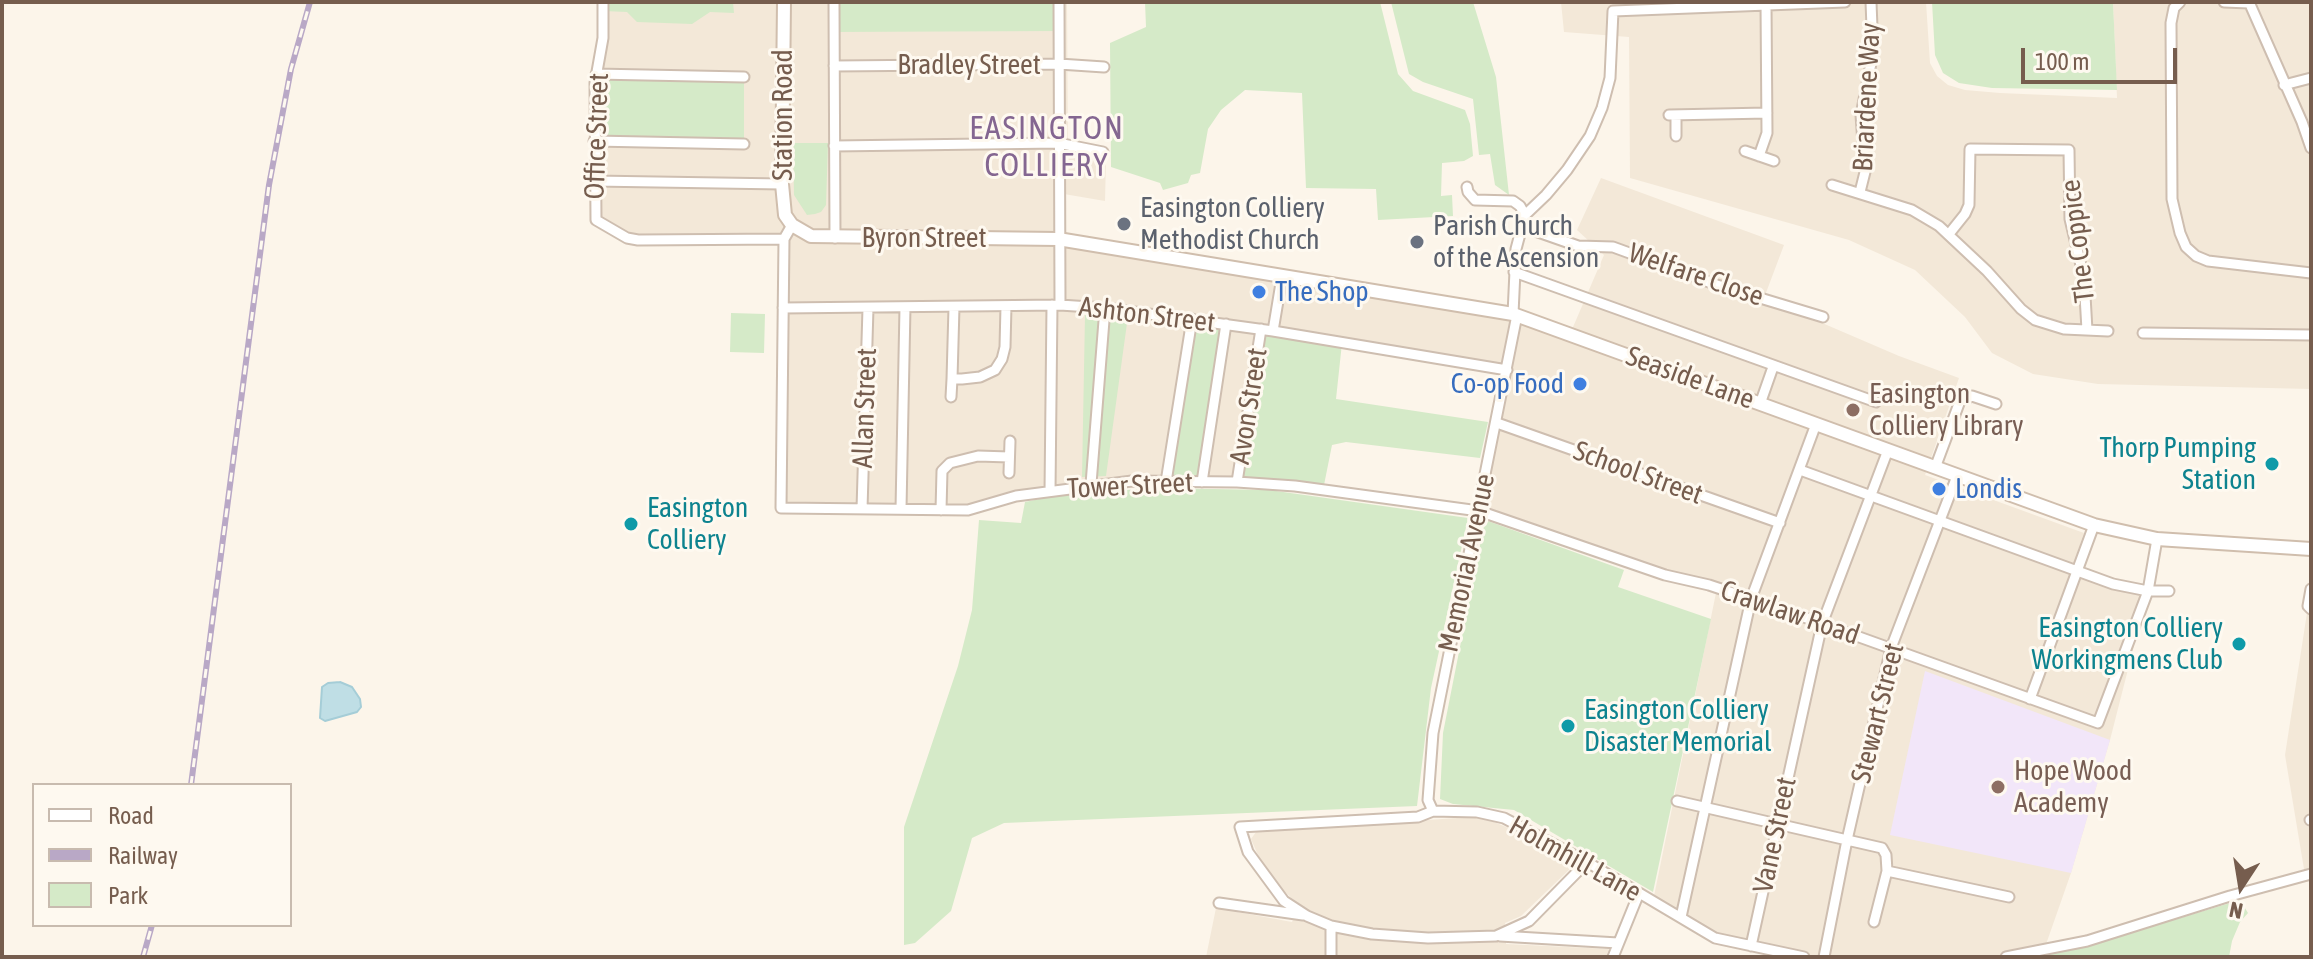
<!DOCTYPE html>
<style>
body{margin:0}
#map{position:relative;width:2313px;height:959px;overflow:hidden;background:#fcf5ea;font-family:"Asap Condensed",sans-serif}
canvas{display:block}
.frame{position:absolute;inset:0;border:4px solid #765d4e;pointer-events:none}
.legend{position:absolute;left:32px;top:783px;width:260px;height:144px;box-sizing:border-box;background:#fef9f0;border:2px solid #c8bbaf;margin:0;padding:10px 14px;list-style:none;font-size:24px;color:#765d4e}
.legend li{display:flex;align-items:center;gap:16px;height:40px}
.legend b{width:40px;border:2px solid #c8bbaf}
.north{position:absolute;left:2201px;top:847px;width:80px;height:80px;-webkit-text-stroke:6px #fef9f0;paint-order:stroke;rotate:192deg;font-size:22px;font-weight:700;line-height:32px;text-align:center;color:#765d4e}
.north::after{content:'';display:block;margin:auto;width:28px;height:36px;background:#765d4e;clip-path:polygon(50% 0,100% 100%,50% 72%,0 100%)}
.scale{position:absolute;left:2021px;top:48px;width:156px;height:36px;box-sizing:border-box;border:4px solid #765d4e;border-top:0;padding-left:10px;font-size:24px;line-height:28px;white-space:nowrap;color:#765d4e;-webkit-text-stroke:6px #fef9f0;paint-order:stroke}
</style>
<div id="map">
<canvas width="2313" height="959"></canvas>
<div class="frame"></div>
<ul class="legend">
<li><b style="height:10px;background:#fff"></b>Road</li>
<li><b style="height:10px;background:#b9a8c6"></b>Railway</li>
<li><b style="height:22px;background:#d5eac8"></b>Park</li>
</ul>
<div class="north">N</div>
<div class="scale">100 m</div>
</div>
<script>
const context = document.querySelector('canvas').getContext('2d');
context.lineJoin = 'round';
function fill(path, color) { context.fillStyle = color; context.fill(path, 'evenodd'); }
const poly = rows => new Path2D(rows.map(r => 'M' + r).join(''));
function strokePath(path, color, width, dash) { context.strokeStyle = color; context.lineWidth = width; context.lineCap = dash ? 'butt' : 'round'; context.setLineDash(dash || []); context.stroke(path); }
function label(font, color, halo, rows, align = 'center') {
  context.font = font + ' "Asap Condensed",sans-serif'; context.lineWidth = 6; context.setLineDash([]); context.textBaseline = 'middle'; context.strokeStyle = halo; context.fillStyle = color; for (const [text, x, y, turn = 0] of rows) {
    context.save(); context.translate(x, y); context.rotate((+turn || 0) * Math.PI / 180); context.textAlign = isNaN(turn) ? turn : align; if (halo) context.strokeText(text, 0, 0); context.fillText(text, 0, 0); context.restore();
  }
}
const residential = poly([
 [603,2,1067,2,1068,152,1106,160,1105,201,1058,193,1058,239,1513,314,1501,369,1261,330,1237,482,1091,484,968,510,781,508,784,239,638,240,596,220],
 [1561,2,1926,2,1930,63,1937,76,1948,85,1965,90,2000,93,2117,98,2113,2,2311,2,2311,389,2098,384,2033,374,1992,353,1965,317,1915,270,1849,240,1630,178,1629,37,1564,32],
 [1601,178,1784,245,1764,298,1899,356,1959,378,1925,475,2084,533,2070,574,2108,588,2148,591,2110,740,2071,873,2044,950,2006,957,1804,957,1715,938,1653,901,1717,588,1479,511,1517,315,1570,334,1604,255,1577,230],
 [2311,587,2311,874,2305,875,2285,755],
 [1471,817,1494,822,1523,834,1573,866,1521,916,1505,923,1506,944,1609,949,1606,957,1206,957,1216,908,1292,922,1299,905,1284,891,1261,862,1251,839,1256,832]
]);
const education = poly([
 [1925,671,2110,740,2071,873,1890,835]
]);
const green = poly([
 [603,2,733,2,734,13,710,12,692,24,637,22,627,12,603,11],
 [834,2,1059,2,1059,31,834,32],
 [1145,2,1380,2,1398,74,1413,91,1465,110,1470,124,1473,156,1464,161,1442,163,1441,196,1452,195,1453,216,1378,220,1376,189,1306,188,1302,93,1245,90,1221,110,1208,129,1200,173,1191,175,1188,183,1163,190,1160,183,1111,167,1110,43,1146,27],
 [1391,2,1473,2,1496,77,1509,195,1495,185,1490,154,1479,155,1473,99,1423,82,1409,74],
 [1932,2,2113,2,2117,90,1992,88,1959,83,1943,73,1935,55],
 [596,74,744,77,744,144,594,141],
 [793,143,828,143,826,205,821,212,815,214,807,215,794,195],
 [731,313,765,314,764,353,730,352],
 [1085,315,1128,316,1106,476,1082,477],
 [1192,319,1226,324,1202,482,1166,482],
 [1261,329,1342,343,1336,399,1488,422,1480,458,1346,442,1332,445,1323,490,1237,482],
 [1158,488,1269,490,1468,518,1431,688,1417,806,1004,823,972,838,951,911,915,943,904,945,904,827,958,666,972,610,979,520,1021,523,1025,502,1063,494],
 [1485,520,1624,570,1618,587,1711,619,1653,892,1514,810,1453,804,1440,799,1443,733],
 [2240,900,2248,913,2240,922,2232,941,2229,957,2025,957,2097,943]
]);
const water = poly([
 [340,682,352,687,360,699,361,707,357,712,325,721,320,718,322,687,328,683,340,682]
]);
const minor = poly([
 [603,2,603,38,595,83,596,220,627,238,638,240,784,239],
 [834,2,835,238],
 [1059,2,1060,305],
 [2180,2,2174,8,2171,23,2172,199,2180,233,2186,247,2196,256,2208,261,2311,273],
 [2224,2,2249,3],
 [2249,2,2302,122,2311,148],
 [834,66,1059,64,1104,67],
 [596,74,744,77],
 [2284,85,2311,78],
 [1669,115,1767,113],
 [1676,115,1676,136],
 [594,141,744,144],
 [834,146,1058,143,1103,152],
 [1745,151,1774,161],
 [1759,156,1767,133,1766,4],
 [594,181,782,184],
 [1832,185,1912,210,1939,226,1987,271,2021,309,2035,320,2064,329,2108,331],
 [1467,187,1468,192,1475,200,1513,201,1520,206,1525,215],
 [1860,192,1865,172,1861,115,1873,53,1871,2],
 [792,225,784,239,781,508,968,510,1016,496,1132,481,1237,482,1295,486,1479,511,1665,575,1709,585,1787,611,2098,723,2148,591,2157,539],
 [1521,226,1578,246,1613,247,1717,285,1823,317],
 [1949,234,1965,214,1969,205,1970,149,2069,150,2070,219,2084,278,2087,330],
 [1514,272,1876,402],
 [954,307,952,379,962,379,980,377,995,370,1002,359,1005,347,1006,306],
 [783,308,1060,305,1105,308,1273,331,1507,370],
 [1513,314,1516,249,1525,215,1546,195,1567,170,1590,136,1602,108,1610,78,1613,11,1845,2],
 [1273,331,1282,277],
 [2143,333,2311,335],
 [951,397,952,379],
 [1760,404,1773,367],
 [1497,423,1780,523],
 [1935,468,1960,401,1972,396,1996,404],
 [1800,470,2113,584,2148,591,2169,591],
 [1009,473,1010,441],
 [1166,482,1192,319],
 [1202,482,1226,324],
 [1237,482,1261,329],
 [1091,484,1105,308],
 [1050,491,1052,305],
 [862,509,868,308],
 [901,509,905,307],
 [941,510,942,471,950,463,978,456,1009,457],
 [2311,589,2308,606,2311,609],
 [2030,699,2094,525],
 [1677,801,1882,848,1886,855,1887,871,1874,922],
 [1433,811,1428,800,1433,733,1517,315],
 [2310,820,2311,820],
 [1587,862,1529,921,1496,936,1428,938,1372,934,1331,926,1307,916,1284,901,1248,852,1240,827,1418,817,1433,811,1477,812,1504,818,1587,862,1715,938,1804,957],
 [1887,871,2009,897],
 [1219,903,1303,915],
 [1681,917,1751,599,1816,424],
 [1500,936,1618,943],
 [1751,946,1822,624,1888,450],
 [1331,957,1331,926],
 [1613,957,1639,893],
 [1824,957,1847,840,1891,648,1957,476],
 [2006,957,2087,941,2230,896,2311,874]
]);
const secondary = poly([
 [784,2,782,184,785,215,792,225,811,236,1058,239,1513,314,2094,525,2157,539,2311,549]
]);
const rail = poly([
 [191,785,269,185,291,69,310,2],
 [143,957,152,925]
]);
const markers = [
 [1124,224,8,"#6b7280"],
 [1417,242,8,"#6b7280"],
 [1259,292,8,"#3f7fe0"],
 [1580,384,8,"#3f7fe0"],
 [1853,410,8,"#8d6e63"],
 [2272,464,8,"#0f9aa8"],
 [1939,489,8,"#3f7fe0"],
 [631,524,8,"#0f9aa8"],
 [2239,644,8,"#0f9aa8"],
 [1568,726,8,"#0f9aa8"],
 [1998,787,8,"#8d6e63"]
];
const streetNames = [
 ["Bradley Street",969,65],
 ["Briardene Way",1867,97,-87],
 ["Station Road",783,115,-90],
 ["Office Street",597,136,-88],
 ["Byron Street",924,238],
 ["The Coppice",2078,241,-97],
 ["Welfare Close",1696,275,19],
 ["Ashton Street",1147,315,7],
 ["Seaside Lane",1690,378,20],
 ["Avon Street",1249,406,-81],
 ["Allan Street",865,408,-88],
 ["School Street",1638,473,20],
 ["Tower Street",1130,486,-3],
 ["Memorial Avenue",1467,563,-78],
 ["Crawlaw Road",1790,613,19],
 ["Stewart Street",1878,713,-76],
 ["Vane Street",1775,835,-78],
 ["Holmhill Lane",1575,859,29]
];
const worshipNames = [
 ["Easington Colliery",1140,208],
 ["Methodist Church",1140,240],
 ["Parish Church",1433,226],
 ["of the Ascension",1433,258]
];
const shopNames = [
 ["The Shop",1275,292],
 ["Co-op Food",1564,384,"right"],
 ["Londis",1955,489]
];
const educationNames = [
 ["Easington",1869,394],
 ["Colliery Library",1869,426],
 ["Hope Wood",2014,771],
 ["Academy",2014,803]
];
const cultureNames = [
 ["Thorp Pumping",2256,448],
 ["Station",2256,480],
 ["Easington",647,508,"left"],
 ["Colliery",647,540,"left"],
 ["Easington Colliery",2223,628],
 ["Workingmens Club",2223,660],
 ["Easington Colliery",1584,710,"left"],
 ["Disaster Memorial",1584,742,"left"]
];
const quarterNames = [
 ["EASINGTON",1047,129],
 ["COLLIERY",1047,166]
];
fill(residential, '#f3e8d8');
fill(education, '#f2e6f9');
fill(green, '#d5eac8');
fill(water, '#bfdee5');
strokePath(water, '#a5cdd7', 2);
strokePath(minor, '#cebeb0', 13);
strokePath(secondary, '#d0bead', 16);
strokePath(minor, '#fff', 9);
strokePath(secondary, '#fff', 12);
strokePath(rail, '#b9a8c6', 6);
strokePath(rail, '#fef9f0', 3, [9]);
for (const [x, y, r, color] of markers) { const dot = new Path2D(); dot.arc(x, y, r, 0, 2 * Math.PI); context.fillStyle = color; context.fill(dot); strokePath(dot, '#fef9f0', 3); }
label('28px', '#765d4e', '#fef9f0', streetNames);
label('28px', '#5b616d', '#fef9f0', worshipNames, 'left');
label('28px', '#366cbe', '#fef9f0', shopNames, 'left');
label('28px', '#785e54', '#fef9f0', educationNames, 'left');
label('28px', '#0d838f', '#fef9f0', cultureNames, 'right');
context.letterSpacing = '2px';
label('32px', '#846691', '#fef9f0', quarterNames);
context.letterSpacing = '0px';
</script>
